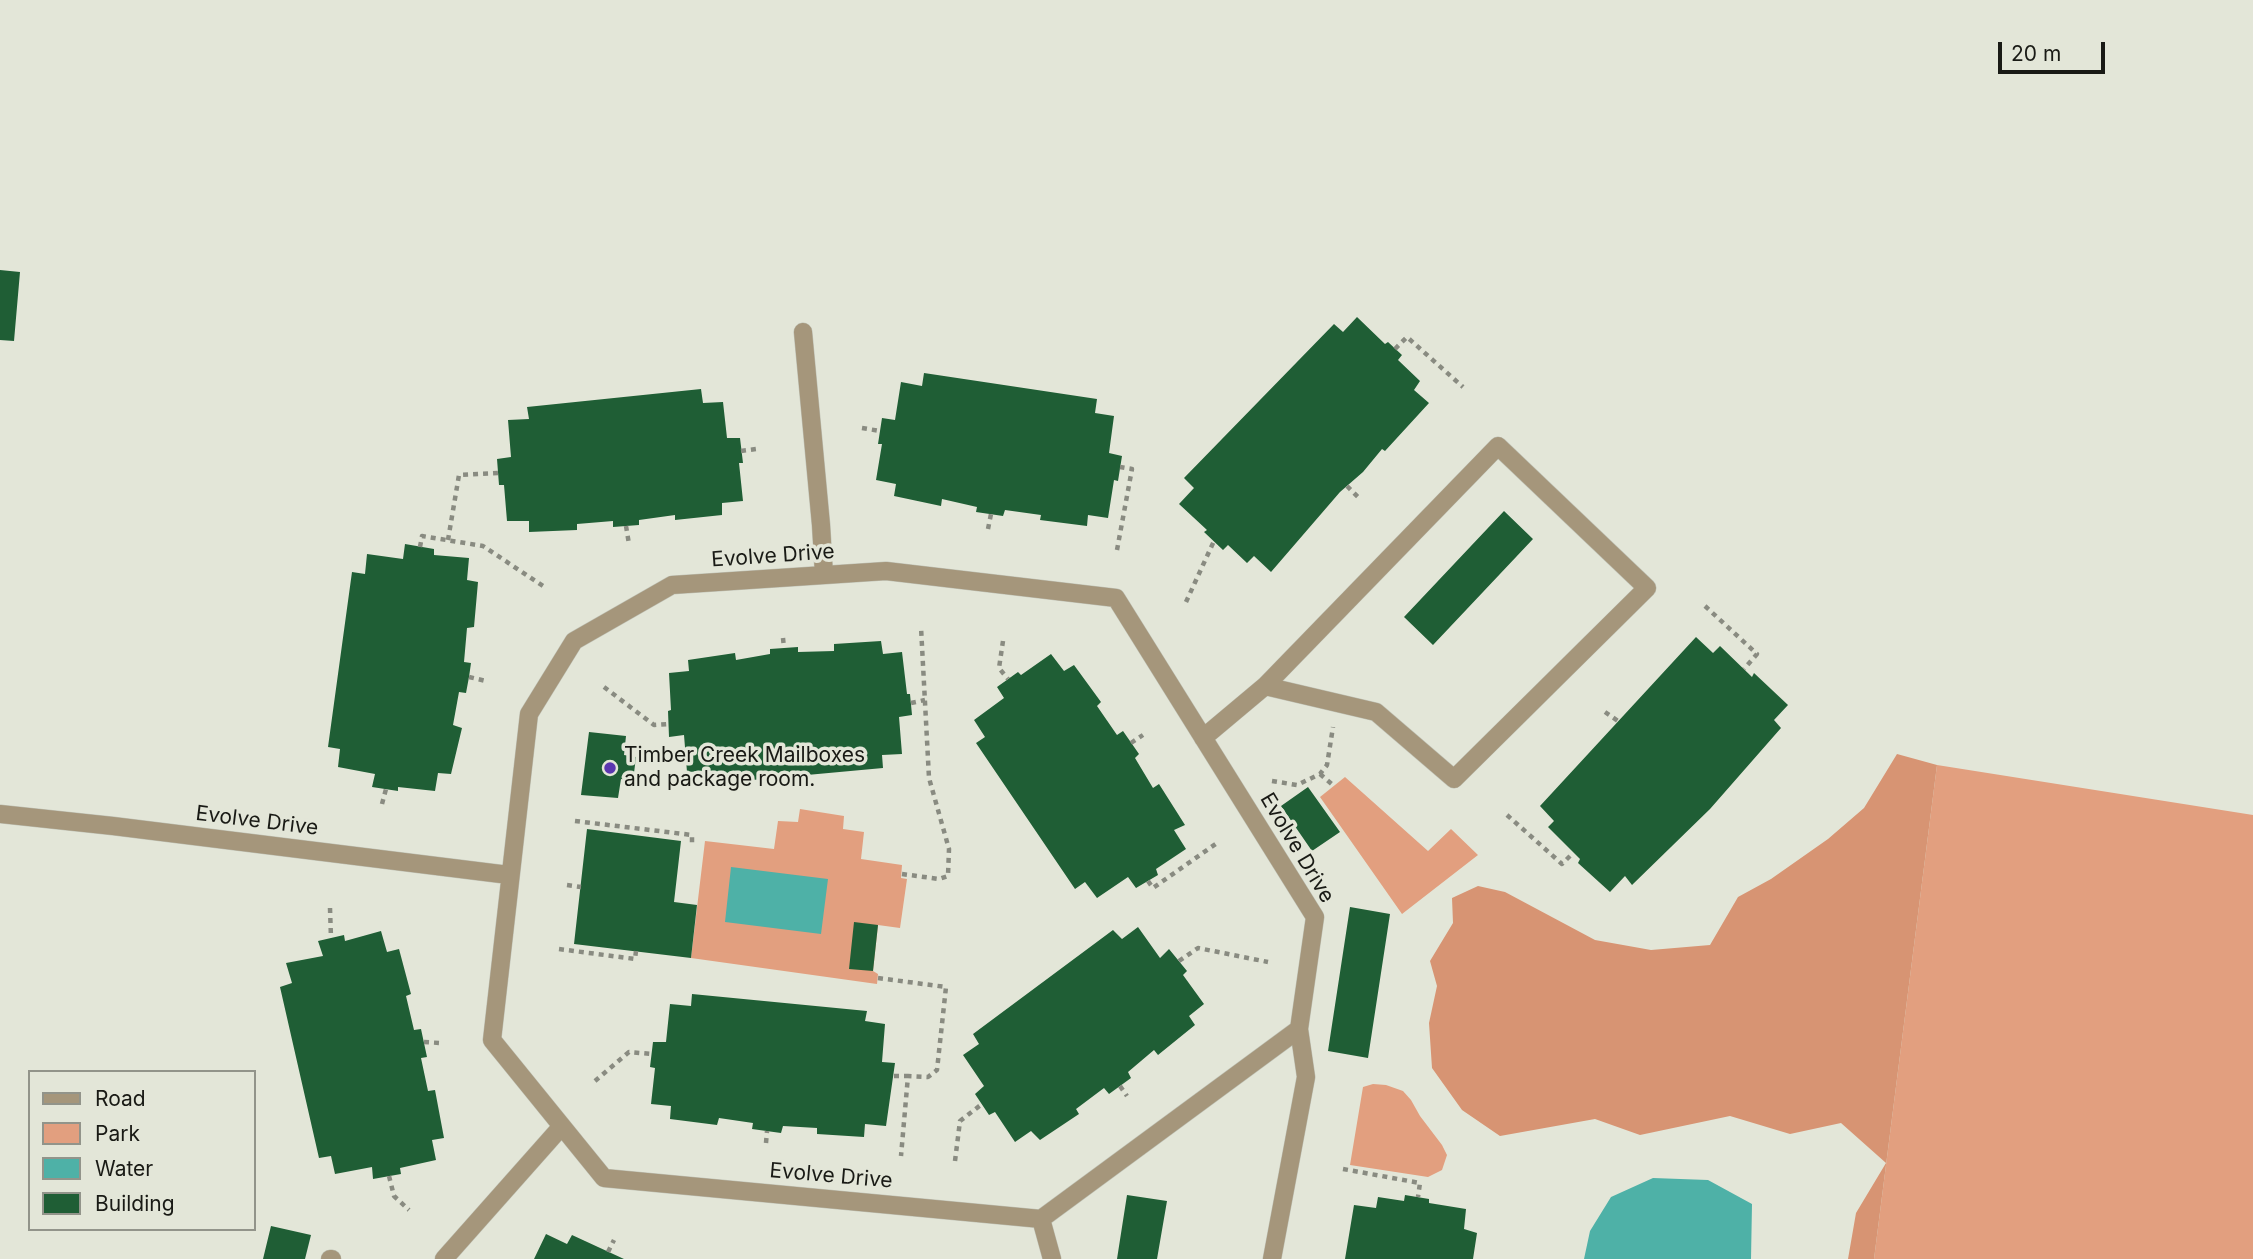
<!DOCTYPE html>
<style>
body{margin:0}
#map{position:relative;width:2253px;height:1259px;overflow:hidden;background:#e3e6d8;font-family:Inter,sans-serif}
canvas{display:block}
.legend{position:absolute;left:28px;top:1070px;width:228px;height:161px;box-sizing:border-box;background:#e3e6d8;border:2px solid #92948a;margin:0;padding:9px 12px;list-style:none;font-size:21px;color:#191a15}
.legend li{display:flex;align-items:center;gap:14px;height:35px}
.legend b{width:35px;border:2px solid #92948a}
.scale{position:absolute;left:1998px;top:42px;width:107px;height:32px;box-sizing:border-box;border:4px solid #191a15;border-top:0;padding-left:9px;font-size:21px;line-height:24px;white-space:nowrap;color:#191a15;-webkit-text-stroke:5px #e3e6d8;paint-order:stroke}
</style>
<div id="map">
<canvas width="2253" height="1259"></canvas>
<ul class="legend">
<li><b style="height:9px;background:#a5967b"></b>Road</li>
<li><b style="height:19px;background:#e29f7f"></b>Park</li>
<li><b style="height:19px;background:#4eb1a7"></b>Water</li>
<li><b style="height:19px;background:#1f5e35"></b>Building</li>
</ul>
<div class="scale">20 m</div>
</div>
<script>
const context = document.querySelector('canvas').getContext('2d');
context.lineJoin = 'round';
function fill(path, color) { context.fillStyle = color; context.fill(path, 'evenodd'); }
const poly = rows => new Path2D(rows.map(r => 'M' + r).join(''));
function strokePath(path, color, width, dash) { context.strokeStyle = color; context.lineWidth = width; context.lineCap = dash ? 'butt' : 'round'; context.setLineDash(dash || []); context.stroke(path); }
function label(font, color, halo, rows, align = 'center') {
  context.font = font + ' Inter,sans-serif'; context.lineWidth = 7; context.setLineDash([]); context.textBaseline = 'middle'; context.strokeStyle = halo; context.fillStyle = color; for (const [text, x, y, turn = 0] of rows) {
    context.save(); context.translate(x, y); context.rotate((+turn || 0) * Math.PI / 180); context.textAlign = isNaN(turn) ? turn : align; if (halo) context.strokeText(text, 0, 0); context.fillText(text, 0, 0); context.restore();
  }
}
const green = poly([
 [1937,765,2253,815,2253,1259,1874,1259],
 [1345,777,1428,851,1451,829,1478,855,1402,914,1320,797],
 [800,809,844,816,843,829,864,832,861,859,902,865,901,878,907,879,900,928,878,925,873,971,878,974,877,984,691,958,705,841,774,849,778,821,798,822],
 [1373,1084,1386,1085,1403,1091,1411,1100,1420,1116,1442,1145,1447,1155,1442,1170,1428,1177,1350,1165,1363,1087]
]);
const forest = poly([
 [1897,754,1937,765,1874,1259,1848,1259,1856,1213,1886,1163,1841,1123,1790,1134,1730,1116,1640,1135,1595,1119,1500,1136,1462,1110,1432,1068,1429,1023,1437,986,1430,961,1453,923,1452,898,1478,886,1505,892,1595,940,1651,950,1710,945,1738,897,1771,879,1828,839,1864,808]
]);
const water = poly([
 [731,867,828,879,821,934,725,922],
 [1653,1178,1708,1180,1752,1204,1751,1259,1584,1259,1590,1231,1611,1197]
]);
const building = poly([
 [0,270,20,272,14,341,0,340],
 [1357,317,1385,344,1388,342,1402,355,1398,360,1420,381,1414,390,1429,403,1385,451,1382,449,1363,472,1340,492,1271,572,1254,556,1247,563,1228,545,1223,550,1204,532,1207,530,1179,504,1194,488,1184,478,1334,324,1343,332],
 [924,373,1097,399,1095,413,1114,416,1109,453,1122,456,1118,481,1114,480,1108,518,1088,515,1087,526,1040,520,1041,515,1005,510,1003,516,976,512,977,507,942,499,941,506,894,496,896,484,876,480,882,444,878,444,882,418,895,420,901,382,922,386],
 [701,389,703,403,723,402,727,438,740,438,743,463,739,463,743,501,722,503,722,515,675,520,675,515,639,520,639,525,613,527,613,521,577,524,577,530,529,532,529,521,507,521,504,485,499,485,497,459,511,457,508,420,529,419,527,407],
 [1504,511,1533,539,1433,645,1404,617],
 [405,544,434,549,434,555,469,558,467,580,478,582,474,627,467,628,464,662,471,663,469,677,466,693,459,692,453,725,462,728,451,774,438,773,435,791,398,787,398,791,372,787,375,774,338,767,340,749,328,747,352,572,365,574,367,554,403,559],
 [1696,637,1713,653,1720,646,1752,677,1754,673,1788,705,1774,720,1781,728,1710,809,1632,885,1625,876,1610,892,1578,863,1580,859,1548,827,1554,821,1540,806],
 [881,641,883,654,902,652,907,694,910,694,912,715,899,717,902,754,882,755,883,768,709,784,707,771,687,772,684,735,669,737,668,711,671,710,669,673,689,671,688,660,735,653,736,660,770,654,770,649,798,647,798,652,834,651,834,644],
 [1051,654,1064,671,1074,665,1101,702,1097,706,1117,735,1123,731,1139,754,1135,758,1153,788,1159,784,1185,825,1174,830,1186,849,1156,869,1158,875,1136,888,1128,877,1097,898,1085,882,1075,889,976,743,985,737,974,720,1004,698,997,687,1018,672,1021,675],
 [589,732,626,736,624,755,636,757,633,781,621,779,618,798,581,795],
 [1308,787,1340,832,1312,851,1281,806],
 [587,829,681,841,674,902,697,905,691,958,574,944],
 [1350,907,1390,914,1368,1058,1328,1051],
 [854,922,878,925,873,971,849,969],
 [1138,927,1160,958,1169,949,1187,971,1183,975,1204,1004,1189,1016,1195,1025,1158,1055,1154,1050,1128,1072,1131,1078,1109,1094,1104,1088,1076,1109,1079,1114,1040,1140,1031,1131,1015,1142,995,1112,989,1115,975,1094,984,1086,963,1055,979,1044,973,1034,1113,930,1122,939],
 [381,931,387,952,399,949,411,994,406,996,414,1030,421,1029,427,1057,421,1058,428,1091,435,1090,444,1138,432,1140,436,1160,400,1168,401,1174,373,1179,372,1167,335,1174,331,1156,319,1158,280,987,292,983,286,963,323,956,318,941,344,935,345,941],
 [692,994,867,1011,865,1021,885,1024,882,1062,895,1063,886,1126,865,1124,864,1137,817,1134,817,1128,783,1126,781,1133,752,1129,753,1123,719,1118,717,1125,670,1119,671,1106,651,1104,655,1068,650,1067,653,1042,666,1042,670,1004,691,1006],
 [1127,1195,1167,1201,1157,1259,1117,1259],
 [1405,1195,1429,1199,1429,1203,1466,1209,1464,1229,1477,1233,1473,1259,1345,1259,1354,1205,1376,1208,1378,1197,1404,1201],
 [271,1226,311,1235,305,1259,263,1259],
 [546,1234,567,1244,572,1235,624,1259,534,1259]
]);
const path = poly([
 [1395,349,1407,337,1463,387],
 [862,428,880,431],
 [741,451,756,449],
 [1347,486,1358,497],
 [626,526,629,544],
 [988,529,991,514],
 [448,540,459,475,498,473],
 [420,547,422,536,483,546,546,588],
 [1117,550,1132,469,1120,467],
 [1186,602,1214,541],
 [1705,606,1757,654,1744,669],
 [783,638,784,648],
 [1003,641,999,668,1008,679],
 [469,677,486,681],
 [604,687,654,725,669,724],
 [911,703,925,700],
 [1605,712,1618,721],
 [1131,743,1143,735],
 [1320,774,1334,786],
 [1272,781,1297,785,1320,774,1327,765,1333,727],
 [382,804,386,789],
 [1507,815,1562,864,1573,853],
 [575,821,692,835,692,843],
 [902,874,939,879,948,876,949,849,929,778,921,627],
 [1148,881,1153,888,1217,843],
 [567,885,581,887],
 [330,908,331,938],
 [559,949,635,959,636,951],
 [1179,961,1198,948,1268,962],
 [878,978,946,987,937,1070,928,1077,908,1076,901,1156],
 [424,1042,440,1043],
 [894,1076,908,1076],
 [595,1081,629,1052,652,1054],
 [1120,1086,1127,1096],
 [766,1143,767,1131],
 [955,1161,960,1121,982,1104],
 [1343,1169,1420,1183,1418,1197],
 [389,1176,394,1196,409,1210],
 [608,1252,614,1240]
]);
const minor = poly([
 [803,332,821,525,824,575],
 [886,571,1116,598,1315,917,1299,1029,1041,1219,604,1178,492,1040,529,714,574,641,672,585,886,571],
 [1203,738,1265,686,1498,446,1647,588,1454,779,1376,712,1265,686],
 [0,814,113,826,509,875],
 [1041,1219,1052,1259],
 [330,1259,332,1259],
 [444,1259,562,1126],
 [1272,1259,1306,1077,1299,1029]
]);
const markers = [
 [610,768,7,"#5b37af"]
];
const streetNames = [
 ["Evolve Drive",773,556,-4],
 ["Evolve Drive",257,821,7],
 ["Evolve Drive",1297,848,59],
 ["Evolve Drive",831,1176,5]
];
const poiNames = [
 ["Timber Creek Mailboxes",624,756],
 ["and package room.",624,780]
];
fill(green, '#e29f7f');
fill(forest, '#d79473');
fill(water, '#4eb1a7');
fill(building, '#1f5e35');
strokePath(minor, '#bfc1b5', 19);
strokePath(path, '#898b81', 4.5, [5, 5]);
strokePath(minor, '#a5967b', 18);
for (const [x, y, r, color] of markers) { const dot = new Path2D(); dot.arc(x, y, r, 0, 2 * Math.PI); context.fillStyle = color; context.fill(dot); strokePath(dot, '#e3e6d8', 2.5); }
label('21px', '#191a15', '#e3e6d8', streetNames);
label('21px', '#191a15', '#e3e6d8', poiNames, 'left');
</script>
